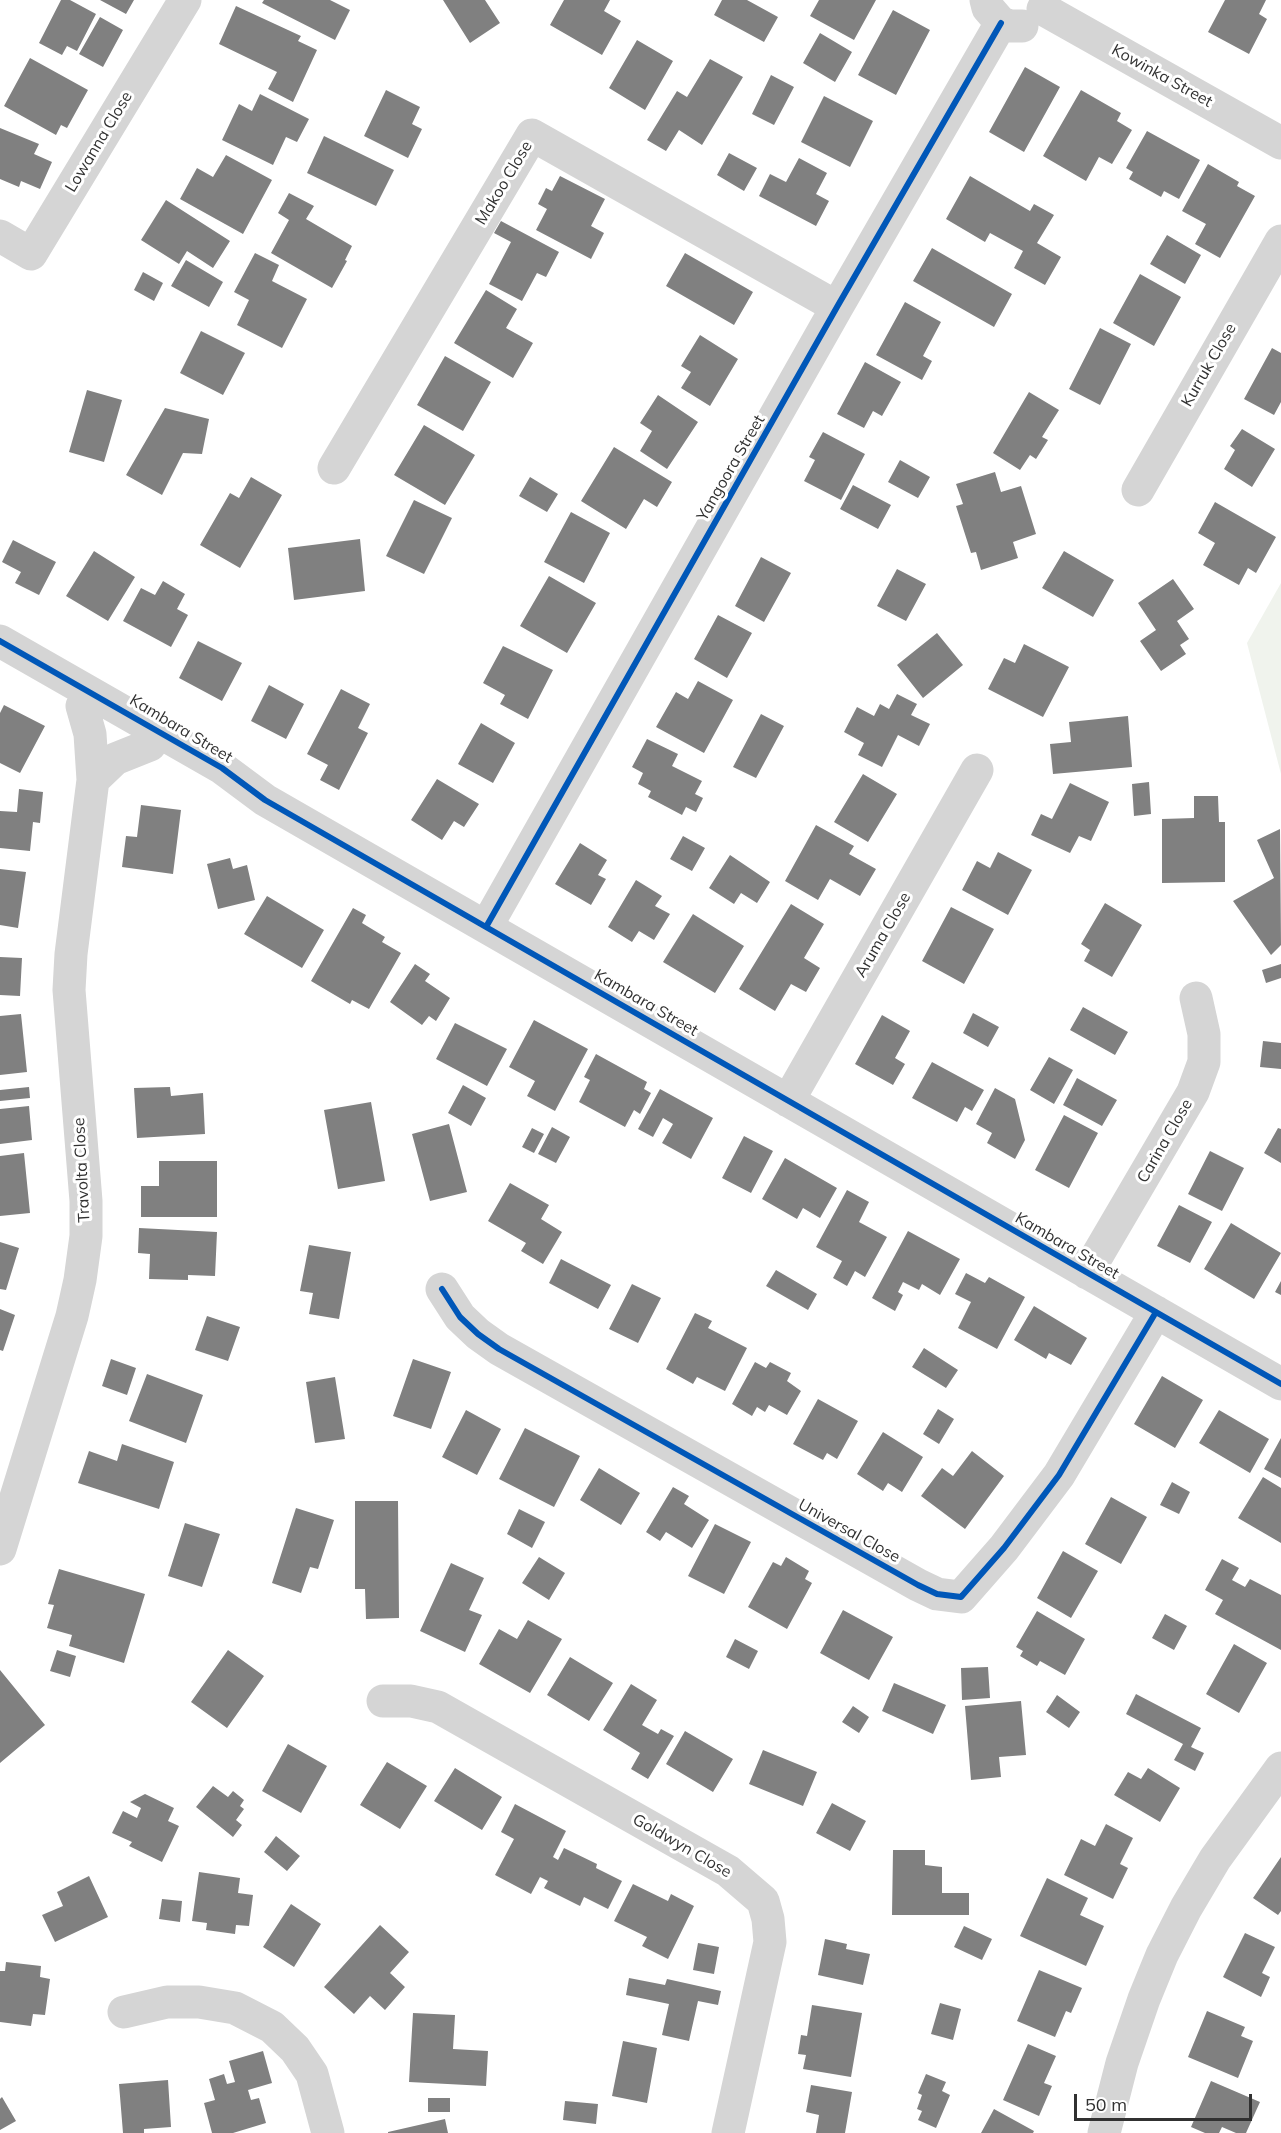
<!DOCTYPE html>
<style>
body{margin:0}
#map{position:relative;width:1281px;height:2133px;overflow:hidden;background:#fff;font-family:Mulish,sans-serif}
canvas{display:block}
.scale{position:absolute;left:1074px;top:2094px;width:178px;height:27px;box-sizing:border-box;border:3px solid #313131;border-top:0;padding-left:8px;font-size:18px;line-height:21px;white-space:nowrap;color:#313131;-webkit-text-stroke:4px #fff;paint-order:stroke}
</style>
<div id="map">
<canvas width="1281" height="2133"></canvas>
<div class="scale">50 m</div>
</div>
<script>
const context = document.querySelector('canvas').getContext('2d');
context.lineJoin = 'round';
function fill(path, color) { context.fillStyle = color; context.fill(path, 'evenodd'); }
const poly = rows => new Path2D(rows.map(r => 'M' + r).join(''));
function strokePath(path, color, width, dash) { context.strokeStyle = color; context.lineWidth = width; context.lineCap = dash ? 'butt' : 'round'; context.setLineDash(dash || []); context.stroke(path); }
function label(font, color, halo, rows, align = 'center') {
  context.font = font + ' Mulish,sans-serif'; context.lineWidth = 6; context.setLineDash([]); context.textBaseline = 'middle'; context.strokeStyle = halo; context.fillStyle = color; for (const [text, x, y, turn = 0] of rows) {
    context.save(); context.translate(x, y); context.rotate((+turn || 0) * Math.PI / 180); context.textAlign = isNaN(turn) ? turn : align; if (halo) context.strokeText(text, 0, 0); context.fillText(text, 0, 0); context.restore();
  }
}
const green = poly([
 [1281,583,1281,774,1247,643]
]);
const building = poly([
 [61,0,70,0,96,14,77,51,67,46,62,55,39,43],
 [100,0,134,0,126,14],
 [264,0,330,0,350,10,335,40,262,3],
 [443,0,485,0,500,23,470,43],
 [564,0,610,0,604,11,621,21,602,55,550,25],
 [722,0,747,0,778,17,764,42,714,15],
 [819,0,876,0,854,40,810,16],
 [1225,0,1266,0,1259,14,1267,19,1249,54,1208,32],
 [236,6,301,36,298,41,317,50,293,102,268,89,277,72,219,44],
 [893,10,930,30,896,95,858,75],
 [100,17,123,30,103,67,79,54],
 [820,33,852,52,835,82,803,63],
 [637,40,673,61,645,110,609,88],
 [30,58,88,90,67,128,61,125,56,135,4,106],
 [710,59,743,77,702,145,679,130,666,151,647,140,677,91,687,97],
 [1025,67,1060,87,1024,152,989,132],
 [771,75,794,87,774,125,752,114],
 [386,90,420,107,412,124,422,129,408,158,364,136],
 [1081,90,1121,113,1117,121,1132,130,1112,164,1099,157,1086,181,1043,156],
 [260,94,309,119,297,142,286,137,273,165,222,140,239,104,252,111],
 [824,96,873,121,850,167,801,142],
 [0,128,39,144,34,154,52,162,40,189,21,181,19,187,0,179],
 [1147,131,1200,160,1179,199,1164,191,1161,197,1129,179,1133,172,1126,168],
 [324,136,394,170,376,206,307,173],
 [729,153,757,168,744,191,717,175],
 [226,155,272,180,243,234,180,199,197,168,213,177],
 [799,158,827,173,816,194,829,201,816,226,759,196,770,174,786,182],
 [1208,164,1239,182,1237,186,1255,196,1220,258,1195,244,1206,224,1182,211],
 [560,176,605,199,591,226,604,233,591,259,536,230,547,209,538,204,546,188,552,191],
 [970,176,1030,211,1034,204,1054,215,1037,243,1061,257,1045,285,1014,268,1023,251,990,233,985,242,946,219],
 [289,193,314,206,306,219,352,246,345,260,347,261,332,288,271,253,289,220,278,213],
 [166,200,230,241,213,268,187,251,179,264,141,240],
 [501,221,559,252,546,277,537,273,522,301,489,284,511,242,494,233],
 [1167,235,1201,255,1185,284,1150,264],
 [932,248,1012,294,994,327,913,281],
 [255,253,279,265,272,281,307,299,282,348,237,325,249,300,234,292],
 [685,253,753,292,734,325,666,286],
 [186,260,223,282,209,307,171,286],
 [143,272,163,283,154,301,134,290],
 [1140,274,1181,297,1154,346,1113,323],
 [486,290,517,309,506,328,533,343,513,378,454,343],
 [905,302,941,322,923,356,932,361,922,380,876,355],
 [1100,328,1131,344,1100,405,1069,389],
 [201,331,245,353,223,395,180,373],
 [700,335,738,359,710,406,681,388,691,372,681,366],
 [1272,348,1281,353,1281,402,1274,415,1244,399],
 [445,356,491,382,463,431,417,405],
 [865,362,901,382,882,416,873,411,864,428,837,414],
 [87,390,122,400,104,462,69,452],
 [1029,392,1059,410,1042,437,1048,440,1036,459,1030,455,1020,470,993,453],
 [658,395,698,422,667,469,640,451,652,431,640,423],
 [165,408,209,419,202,454,183,453,162,495,126,475],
 [424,425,475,455,445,505,394,475],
 [1242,429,1275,449,1252,487,1224,469,1235,450,1230,446],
 [823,432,865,454,841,500,804,481,815,460,809,457],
 [614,447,672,482,657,507,644,499,626,529,581,501],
 [900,460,930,477,918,498,888,482],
 [995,472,1001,492,1021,486,1036,534,1013,542,1018,558,981,570,976,552,971,553,956,506,963,504,956,484],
 [251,477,282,495,240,568,200,545,230,493,239,498],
 [530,477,558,494,547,512,519,496],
 [853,485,891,505,878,529,840,509],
 [414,500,452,518,424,574,386,556],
 [1215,502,1276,537,1256,573,1248,568,1239,585,1203,565,1215,543,1198,533],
 [571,512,610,533,584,583,544,562],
 [360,539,365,591,294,600,288,548],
 [13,540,56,562,39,595,15,583,21,572,2,562],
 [94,551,135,577,108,621,66,596],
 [1064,551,1114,580,1093,617,1042,588],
 [761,557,791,573,764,622,735,606],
 [897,569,926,584,906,621,877,606],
 [549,576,596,603,567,653,520,626],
 [1173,579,1194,609,1177,621,1189,639,1180,645,1186,654,1161,671,1140,641,1156,630,1138,603],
 [163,581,185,594,177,609,188,615,171,647,123,621,141,588,155,595],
 [718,615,752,633,727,678,694,659],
 [937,633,963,665,923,698,897,665],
 [198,641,242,663,222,701,179,678],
 [1024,644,1069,667,1043,717,988,689,1004,658,1015,663],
 [503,646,553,670,528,719,500,704,505,695,483,683],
 [698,681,733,700,704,753,656,727,676,692,688,699],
 [269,685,304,704,286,739,251,721],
 [341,689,370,704,358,728,368,733,339,790,320,780,328,765,307,754],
 [897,694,917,704,911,715,930,724,919,746,898,735,882,767,858,755,864,743,844,732,857,707,874,716,880,704,889,709],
 [4,705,45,726,20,773,0,763,0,713],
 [761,714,784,726,756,778,733,767],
 [1128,716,1132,767,1053,774,1050,744,1071,742,1069,722],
 [481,723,515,743,493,783,458,764],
 [647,739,678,754,672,766,702,781,695,794,703,798,696,812,686,807,682,815,648,797,651,791,638,784,643,773,632,767],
 [863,774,897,794,868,842,834,822],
 [437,779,479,804,464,827,454,821,442,840,411,820],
 [1149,782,1151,814,1134,816,1132,784],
 [1070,783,1109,802,1091,841,1079,836,1070,853,1031,835,1041,814,1052,819],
 [19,789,43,792,40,823,33,822,30,851,0,848,0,811,17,812],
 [1194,796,1218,796,1219,822,1225,822,1225,882,1162,883,1162,819,1194,818],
 [141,805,181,810,173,874,122,867,126,836,137,837],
 [816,825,854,846,849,854,876,869,860,896,830,879,818,900,785,881],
 [1280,829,1281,945,1271,955,1233,901,1274,878,1257,840],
 [683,836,705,848,692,871,670,859],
 [580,843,607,860,598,875,606,879,591,905,555,884],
 [998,852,1032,870,1008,915,962,890,977,861,990,868],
 [730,855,770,882,757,903,741,893,734,904,709,888],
 [230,858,233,869,247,865,255,900,218,909,207,864],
 [0,869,26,872,18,928,0,925],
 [636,880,662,896,655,906,670,914,654,940,639,931,632,942,608,927],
 [267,896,324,930,302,968,244,934],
 [1105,903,1142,925,1112,977,1084,961,1090,950,1081,944],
 [791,904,824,924,804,958,820,968,806,992,791,984,775,1011,739,989],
 [951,907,994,929,964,984,922,961],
 [353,908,366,915,362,923,385,937,382,942,401,953,369,1009,352,1000,350,1004,311,981],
 [693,914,744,946,715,993,663,962],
 [0,957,22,958,20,996,0,995],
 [415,964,430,974,425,981,450,998,436,1021,429,1016,422,1025,390,1002],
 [1281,964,1281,978,1266,983,1262,970],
 [1083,1007,1128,1032,1115,1055,1070,1030],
 [973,1013,999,1027,988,1047,963,1033],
 [21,1014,27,1072,0,1075,0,1016],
 [882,1015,910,1031,895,1058,905,1064,893,1085,855,1064],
 [534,1020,588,1049,555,1111,527,1096,535,1081,509,1067],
 [455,1023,507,1049,487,1086,436,1059],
 [1263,1041,1281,1043,1281,1069,1260,1067],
 [596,1054,647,1082,644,1089,651,1093,640,1114,634,1110,625,1127,579,1102,590,1080,584,1077],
 [1049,1057,1073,1070,1054,1104,1030,1090],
 [932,1062,984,1090,972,1111,965,1107,957,1122,912,1098],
 [1077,1078,1117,1100,1102,1126,1063,1105],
 [463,1085,486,1098,471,1126,448,1113],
 [29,1087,30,1098,0,1101,0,1090],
 [170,1087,171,1096,203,1093,205,1134,137,1138,134,1088],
 [995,1088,1015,1099,1025,1140,1015,1159,987,1143,992,1133,976,1124],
 [660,1089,713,1118,691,1159,662,1143,673,1124,663,1118,653,1137,638,1129],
 [371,1102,385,1181,338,1189,324,1110],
 [29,1106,32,1140,0,1144,0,1109],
 [1064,1115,1098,1133,1069,1188,1035,1170],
 [449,1124,467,1192,430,1201,412,1134],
 [552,1127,570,1137,556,1163,538,1154],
 [532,1128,544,1134,534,1153,522,1147],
 [1278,1128,1281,1129,1281,1163,1264,1153],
 [744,1136,773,1151,751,1193,722,1178],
 [1210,1151,1244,1168,1222,1211,1188,1194],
 [24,1153,30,1213,0,1216,0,1156],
 [785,1158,837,1188,820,1218,803,1208,797,1219,762,1199],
 [159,1161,217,1161,217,1217,141,1217,141,1186,159,1186],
 [510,1183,549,1205,541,1219,562,1232,543,1264,521,1251,526,1243,488,1221],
 [847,1190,869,1202,859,1222,887,1237,865,1277,855,1271,847,1286,833,1278,842,1261,816,1247],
 [1179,1205,1212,1222,1190,1263,1157,1246],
 [1231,1223,1281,1253,1254,1299,1204,1269],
 [139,1228,217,1232,215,1276,188,1275,188,1280,149,1279,150,1254,138,1253],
 [908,1231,960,1259,940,1295,922,1284,919,1290,903,1282,898,1292,903,1295,895,1311,872,1298],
 [0,1242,19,1248,6,1290,0,1289],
 [309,1245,351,1252,339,1319,309,1314,313,1293,300,1291],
 [561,1259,611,1285,598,1309,549,1283],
 [776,1270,817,1294,808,1310,766,1286],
 [966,1273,985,1283,989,1277,1025,1297,997,1349,958,1328,971,1302,955,1294],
 [1281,1281,1281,1295,1275,1292],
 [632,1284,661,1298,638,1343,609,1329],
 [1034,1306,1087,1338,1071,1365,1049,1353,1046,1359,1014,1340],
 [0,1309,15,1315,3,1351,0,1350],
 [695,1313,712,1321,708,1328,747,1348,725,1391,697,1377,693,1384,666,1369],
 [207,1316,240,1327,228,1361,195,1350],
 [924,1348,958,1370,946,1388,912,1367],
 [111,1359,136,1368,127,1395,102,1386],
 [413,1359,451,1372,431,1429,393,1416],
 [755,1362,766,1368,770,1362,791,1373,787,1381,801,1391,787,1415,769,1405,765,1412,757,1407,752,1416,732,1404],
 [147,1374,203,1395,186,1443,129,1421],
 [1162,1376,1203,1400,1175,1448,1134,1424],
 [335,1377,345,1439,315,1443,306,1382],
 [818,1399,858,1421,837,1459,827,1453,823,1460,793,1444],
 [938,1409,954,1419,939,1444,923,1434],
 [466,1410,501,1429,477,1475,442,1457],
 [1219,1410,1269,1439,1250,1473,1199,1443],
 [525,1428,580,1456,554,1507,499,1479],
 [883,1432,923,1457,902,1492,888,1483,883,1491,857,1474],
 [1281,1438,1281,1478,1264,1469],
 [122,1444,174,1462,159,1509,78,1483,89,1451,117,1461],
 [972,1451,1004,1476,965,1529,921,1496,942,1468,953,1476],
 [599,1468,640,1493,621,1525,580,1500],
 [1263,1477,1281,1488,1281,1543,1238,1518],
 [1172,1482,1190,1492,1179,1514,1160,1505],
 [673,1487,689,1496,684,1504,709,1520,692,1548,666,1532,660,1541,646,1532],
 [1111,1497,1147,1517,1121,1564,1085,1544],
 [355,1501,398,1501,399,1618,366,1619,365,1589,355,1589],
 [296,1508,334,1520,318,1569,310,1567,301,1593,272,1583],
 [519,1509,545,1522,532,1548,507,1534],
 [185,1523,220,1534,202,1587,168,1576],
 [715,1524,751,1542,724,1594,688,1576],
 [1063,1551,1098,1571,1071,1618,1037,1598],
 [539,1557,565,1573,549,1600,522,1583],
 [786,1557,809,1571,805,1579,812,1583,787,1629,748,1607,773,1562,781,1566],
 [1222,1559,1239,1568,1232,1580,1245,1587,1250,1579,1281,1595,1281,1650,1215,1614,1223,1600,1205,1590],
 [451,1563,484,1578,469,1610,482,1615,465,1652,420,1631],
 [59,1569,145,1594,124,1663,69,1646,72,1635,47,1628,54,1605,48,1604],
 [843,1610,893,1637,869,1680,820,1653],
 [1037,1611,1085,1639,1065,1675,1040,1661,1037,1666,1020,1656,1023,1651,1016,1647],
 [1165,1614,1187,1626,1174,1650,1152,1638],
 [528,1620,562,1639,530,1693,479,1664,499,1629,517,1639],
 [735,1639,758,1651,749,1669,726,1657],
 [1234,1644,1267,1663,1239,1713,1206,1694],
 [57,1650,76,1656,70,1677,50,1671],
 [228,1650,264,1676,227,1728,191,1702],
 [570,1657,613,1683,589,1721,547,1695],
 [988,1667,990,1698,962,1700,961,1668],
 [0,1670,45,1725,0,1763],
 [894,1683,946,1705,933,1734,882,1711],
 [631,1684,657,1700,642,1725,658,1734,661,1729,674,1736,648,1779,631,1769,640,1753,603,1730],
 [1136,1694,1201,1728,1191,1747,1204,1753,1195,1771,1174,1760,1183,1744,1126,1714],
 [1057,1695,1080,1712,1069,1728,1046,1712],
 [1021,1701,1026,1755,999,1757,1001,1777,971,1780,965,1706],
 [853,1706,869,1717,859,1733,842,1722],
 [685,1731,733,1759,713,1792,666,1764],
 [288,1744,327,1766,301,1813,262,1791],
 [763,1750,817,1772,803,1806,749,1784],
 [387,1762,427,1786,400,1829,360,1805],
 [455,1768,502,1797,482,1830,434,1801],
 [1148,1768,1180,1788,1160,1822,1114,1795,1128,1772,1141,1779],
 [213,1786,228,1797,233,1791,244,1800,240,1806,244,1809,236,1820,242,1825,233,1837,196,1807],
 [145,1794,174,1808,168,1821,179,1826,162,1862,129,1846,132,1842,112,1833,123,1811,137,1818,141,1808,130,1802],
 [832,1803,866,1821,850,1851,816,1833],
 [515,1804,566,1831,553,1857,558,1860,564,1848,597,1864,596,1868,622,1881,608,1909,584,1897,580,1906,544,1888,548,1881,540,1877,531,1894,495,1875,514,1839,501,1832],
 [1106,1824,1133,1838,1120,1864,1128,1868,1113,1899,1064,1875,1081,1839,1095,1846],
 [276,1836,300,1856,287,1871,264,1852],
 [893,1850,925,1850,925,1865,942,1867,942,1893,969,1893,969,1915,892,1915],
 [1281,1857,1281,1911,1278,1915,1253,1898],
 [199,1872,240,1878,238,1893,253,1895,249,1926,236,1925,235,1934,206,1930,207,1923,192,1921],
 [89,1876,108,1917,55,1942,42,1915,63,1906,57,1892],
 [1047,1878,1088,1898,1080,1915,1104,1926,1086,1966,1020,1936],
 [633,1884,668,1901,671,1894,694,1906,668,1959,642,1946,647,1937,614,1921],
 [162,1899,182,1901,180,1922,159,1919],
 [291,1904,321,1924,294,1967,263,1947],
 [380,1925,409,1952,390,1973,405,1987,385,2010,370,1996,354,2014,324,1987],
 [964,1926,992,1939,982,1960,954,1947],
 [1245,1933,1275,1947,1262,1973,1270,1977,1261,1997,1223,1977],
 [825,1939,847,1944,846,1949,870,1954,863,1985,818,1975],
 [698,1943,719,1947,714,1974,693,1970],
 [6,1962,41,1966,40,1977,50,1979,45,2015,33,2014,31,2026,0,2022,0,1971,5,1971],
 [1039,1970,1082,1988,1071,2013,1066,2011,1055,2037,1017,2021],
 [629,1978,665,1985,667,1979,721,1991,718,2005,698,2001,689,2041,662,2035,669,2004,626,1995],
 [940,2003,961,2009,953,2040,931,2034],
 [812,2005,862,2013,851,2077,803,2069,806,2055,798,2054,801,2035,807,2036],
 [1207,2011,1245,2027,1241,2036,1253,2041,1238,2078,1188,2057],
 [413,2013,455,2015,453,2049,488,2051,486,2086,409,2082],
 [623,2041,657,2048,647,2103,612,2096],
 [1028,2044,1056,2056,1044,2083,1052,2086,1039,2116,1003,2100],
 [263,2051,272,2083,248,2090,251,2100,259,2098,266,2123,233,2133,212,2133,204,2103,215,2100,209,2079,224,2074,227,2084,235,2082,229,2061],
 [926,2074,946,2082,942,2091,950,2095,936,2128,918,2120,922,2111,917,2109,922,2095,918,2093],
 [168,2080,171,2127,144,2129,144,2133,123,2133,119,2084],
 [1211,2081,1260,2102,1246,2133,1236,2133,1222,2127,1219,2133,1205,2133,1191,2127],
 [811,2085,852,2092,845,2133,816,2133,819,2115,806,2112],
 [2,2097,16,2121,0,2130,0,2099],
 [428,2098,450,2098,450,2112,428,2112],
 [565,2101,598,2104,596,2124,563,2120],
 [994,2109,1034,2131,1033,2133,981,2133],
 [445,2119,448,2133,388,2133,388,2132]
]);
const minor = poly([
 [986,0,988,8,1001,23,1010,26,1022,26],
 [1043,9,1281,143],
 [0,236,31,254,185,0],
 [334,468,532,135,837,307],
 [1138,490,1281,241],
 [0,641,222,768,265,800,1281,1384],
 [93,780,115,759,150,745],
 [486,927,837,307,1001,23],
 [788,1101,977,770],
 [1087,1273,1193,1092,1204,1062,1204,1034,1196,998],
 [442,1289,460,1317,478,1334,499,1349,918,1585,937,1594,961,1597,1004,1548,1059,1475,1156,1312],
 [0,1549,72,1316,80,1280,86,1236,86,1201,69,990,71,954,93,780,90,734,82,706],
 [383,1701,411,1701,438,1707,728,1871,763,1901,768,1919,770,1942,728,2133],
 [124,2012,167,2002,199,2002,235,2008,272,2027,295,2049,312,2074,328,2133],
 [1104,2133,1122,2063,1144,1999,1162,1955,1186,1908,1215,1859,1281,1768]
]);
const cycleway = poly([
 [0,641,222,768,265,800,1281,1384],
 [486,927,837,307,1001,23],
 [442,1289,460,1317,478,1334,499,1349,918,1585,937,1594,961,1597,1004,1548,1059,1475,1156,1312]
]);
const streetNames = [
 ["Kowinka Street",1162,76,29],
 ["Lowanna Close",99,142,-59],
 ["Makoo Close",504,183,-59],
 ["Kurruk Close",1209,365,-60],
 ["Yangoora Street",731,468,-60],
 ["Kambara Street",181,729,31],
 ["Aruma Close",883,935,-60],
 ["Kambara Street",646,1003,30],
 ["Carina Close",1165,1141,-60],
 ["Travolta Close",82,1170,-93],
 ["Kambara Street",1067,1246,30],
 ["Universal Close",849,1531,29],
 ["Goldwyn Close",682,1846,30]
];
fill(green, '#f0f3ed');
fill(building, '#808080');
strokePath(minor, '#d5d5d5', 33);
strokePath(cycleway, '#0057b8', 6);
label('16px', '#313131', '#fff', streetNames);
</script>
